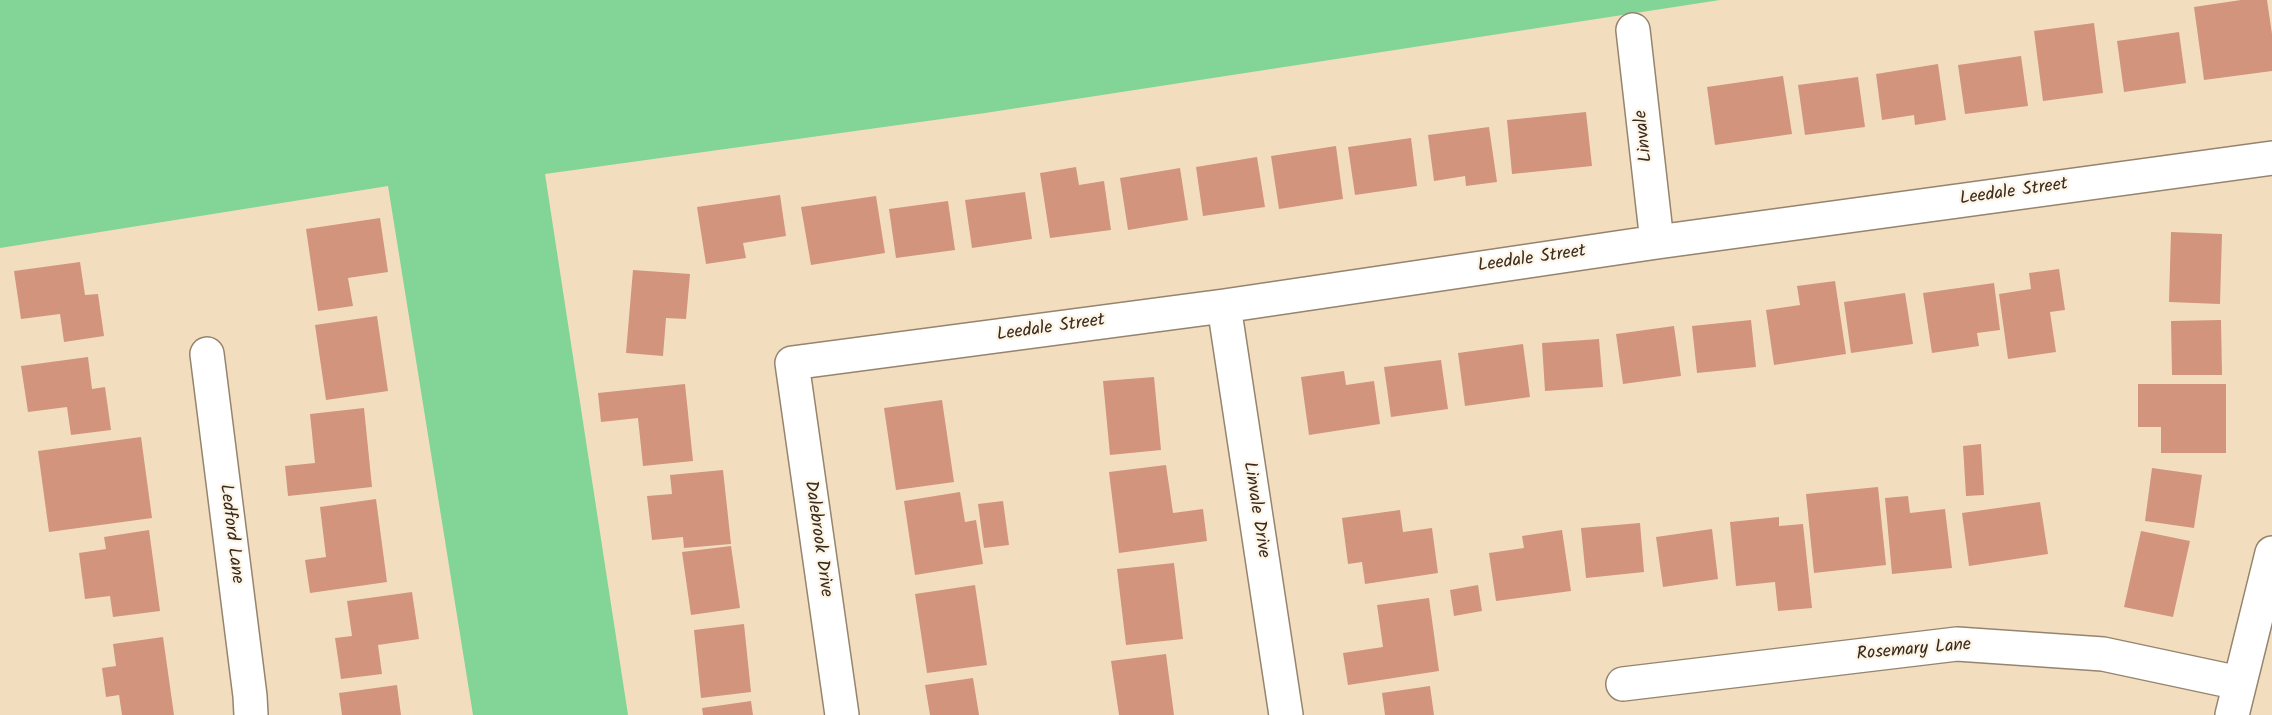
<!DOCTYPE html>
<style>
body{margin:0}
canvas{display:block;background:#f2debe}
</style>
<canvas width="2272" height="715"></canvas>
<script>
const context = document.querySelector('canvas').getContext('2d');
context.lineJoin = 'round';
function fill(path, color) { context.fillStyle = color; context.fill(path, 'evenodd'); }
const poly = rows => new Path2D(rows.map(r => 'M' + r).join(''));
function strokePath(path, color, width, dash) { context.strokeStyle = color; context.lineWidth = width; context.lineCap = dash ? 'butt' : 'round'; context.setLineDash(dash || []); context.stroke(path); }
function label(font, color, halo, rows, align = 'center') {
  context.font = font + ' Kalam,sans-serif'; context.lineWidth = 4.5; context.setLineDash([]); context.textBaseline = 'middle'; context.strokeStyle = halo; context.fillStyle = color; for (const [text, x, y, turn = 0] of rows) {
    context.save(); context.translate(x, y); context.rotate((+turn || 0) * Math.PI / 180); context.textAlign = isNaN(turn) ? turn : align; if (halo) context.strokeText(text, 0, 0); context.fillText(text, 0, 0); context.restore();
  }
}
const green = poly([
 [0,0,1720,0,985,113,545,174,628,715,473,715,388,186,0,248]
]);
const building = poly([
 [2241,0,2267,0,2272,34,2272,71,2204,80,2194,7],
 [2094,23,2103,93,2043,101,2034,31],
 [2179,32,2186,83,2124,92,2117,41],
 [2021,56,2028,106,1965,114,1958,65],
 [1938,64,1946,120,1915,125,1914,115,1882,120,1876,74],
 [1783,76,1792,134,1715,145,1707,87],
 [1858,77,1865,127,1805,135,1798,85],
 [1586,112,1592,166,1512,174,1507,120],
 [1489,127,1497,182,1466,186,1465,176,1434,181,1428,135],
 [1411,138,1417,186,1355,195,1348,147],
 [1336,146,1343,199,1279,209,1271,156],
 [1257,157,1265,207,1203,216,1196,167],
 [1076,167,1079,185,1104,181,1111,230,1050,238,1040,173],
 [1180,168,1188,220,1128,230,1120,178],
 [1025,192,1032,239,972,248,965,200],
 [780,195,786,236,743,243,746,258,706,264,697,207],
 [876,196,885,253,811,265,801,207],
 [948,201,955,250,896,258,889,209],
 [380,218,388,272,348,278,353,306,318,311,306,229],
 [2171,232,2222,234,2220,304,2169,302],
 [80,262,85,295,98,294,104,336,64,342,60,314,21,319,14,271],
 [2059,269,2065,310,2050,312,2056,352,2008,359,1999,294,2031,289,2029,273],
 [633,270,690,274,686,319,666,318,663,356,626,353],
 [1835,281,1846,354,1774,365,1766,310,1800,305,1797,286],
 [1994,283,2000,330,1977,333,1979,346,1932,353,1923,293],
 [1905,293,1913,344,1851,353,1844,302],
 [377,316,388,391,326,400,315,325],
 [1751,320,1756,367,1697,373,1692,326],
 [2221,320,2222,375,2172,375,2171,321],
 [1674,326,1681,376,1623,384,1616,334],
 [1599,339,1603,387,1545,391,1542,343],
 [1523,344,1530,397,1465,406,1458,353],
 [88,357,92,389,105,387,111,430,71,435,67,407,28,412,21,366],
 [1441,360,1448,409,1391,417,1384,367],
 [1344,371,1346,385,1374,381,1380,424,1309,435,1301,377],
 [1154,377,1161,450,1110,455,1103,381],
 [685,384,693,461,643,466,638,418,601,422,598,393],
 [2138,384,2226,384,2226,453,2161,453,2161,427,2138,427],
 [942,400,954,482,896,490,884,408],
 [364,408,372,487,288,496,285,466,315,463,310,414],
 [141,437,152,518,49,532,38,451],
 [1981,444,1984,495,1966,496,1963,446],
 [1166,465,1173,513,1203,509,1207,541,1119,553,1109,472],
 [2152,468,2202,475,2194,528,2145,521],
 [723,470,731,544,684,548,683,537,652,540,647,496,672,494,670,475],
 [1878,487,1886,565,1814,573,1806,494],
 [960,492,965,522,976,520,983,564,915,575,904,501],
 [1908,496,1910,513,1945,509,1952,568,1892,574,1885,498],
 [376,499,387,582,310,593,305,560,326,557,320,507],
 [1003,501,1009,545,984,548,978,504],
 [2040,502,2048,554,1969,566,1962,513],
 [1400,510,1403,532,1432,528,1438,573,1365,584,1362,562,1348,564,1342,518],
 [1779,517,1779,526,1803,524,1812,608,1778,611,1775,582,1736,586,1730,522],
 [1640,523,1644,572,1586,578,1581,528],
 [1712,529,1718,579,1663,587,1656,537],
 [149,530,160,611,113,617,110,596,85,599,79,553,106,549,104,537],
 [1562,530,1571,591,1496,601,1489,553,1524,548,1522,536],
 [2141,531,2190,541,2173,617,2124,607],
 [731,546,740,608,691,615,682,552],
 [1174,563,1183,639,1126,645,1117,569],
 [975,585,987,665,927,673,915,594],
 [1478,585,1482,611,1454,616,1450,590],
 [412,592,419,639,378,645,382,674,341,679,335,638,352,636,347,601],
 [1429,598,1439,671,1348,685,1343,653,1383,647,1377,605],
 [744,624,751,692,701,698,694,630],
 [163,637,174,715,122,715,119,695,106,697,102,668,116,666,113,644],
 [1166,654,1174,715,1119,715,1111,661],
 [973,678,979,715,930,715,925,685],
 [397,685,401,715,342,715,339,693],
 [1430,686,1434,715,1385,715,1382,693],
 [751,701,753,715,703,715,702,708]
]);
const minor = poly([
 [1633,30,1657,242],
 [1224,306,1286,715],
 [207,354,250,696,251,715],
 [1623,684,1957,644,2103,654,2239,683],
 [842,715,792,363,1224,306,1657,242,2272,158],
 [2232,715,2272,553]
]);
const streetNames = [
 ["Linvale",1645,136,-96],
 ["Leedale Street",2014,193,-8],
 ["Leedale Street",1532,260,-8],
 ["Leedale Street",1051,329,-8],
 ["Linvale Drive",1255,510,81],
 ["Ledford Lane",230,534,83],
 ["Dalebrook Drive",817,539,82],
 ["Rosemary Lane",1914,651,-5]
];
fill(green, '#82d597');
fill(building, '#d2947d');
strokePath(minor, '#96846e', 36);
strokePath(minor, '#fff', 33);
label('18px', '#3b2a1e', '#fcf5e5', streetNames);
</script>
